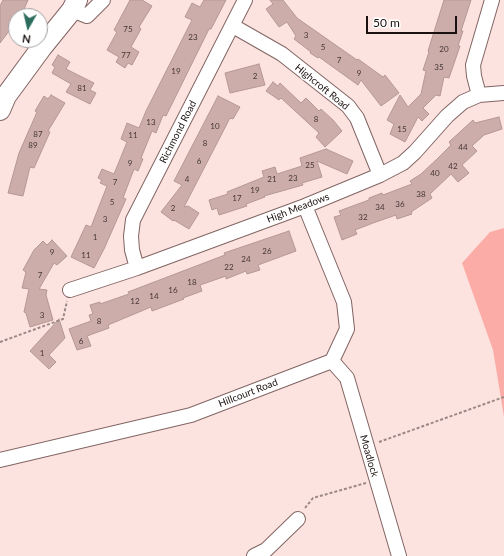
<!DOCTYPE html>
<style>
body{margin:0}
#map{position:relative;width:504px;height:556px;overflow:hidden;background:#fde3e0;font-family:Lato,sans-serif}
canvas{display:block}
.north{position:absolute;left:8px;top:8px;width:40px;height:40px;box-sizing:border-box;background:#fff;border:1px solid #a39f9f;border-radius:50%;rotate:188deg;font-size:11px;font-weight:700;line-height:16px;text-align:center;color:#1a100f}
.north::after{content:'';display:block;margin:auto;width:14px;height:18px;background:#2b6c5c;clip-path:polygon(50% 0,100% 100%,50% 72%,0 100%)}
.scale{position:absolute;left:366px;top:16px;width:91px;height:18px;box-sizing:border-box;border:2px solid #1a100f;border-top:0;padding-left:5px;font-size:12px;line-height:14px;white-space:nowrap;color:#1a100f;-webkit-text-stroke:3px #fff;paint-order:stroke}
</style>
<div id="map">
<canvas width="504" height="556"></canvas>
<div class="north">N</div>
<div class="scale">50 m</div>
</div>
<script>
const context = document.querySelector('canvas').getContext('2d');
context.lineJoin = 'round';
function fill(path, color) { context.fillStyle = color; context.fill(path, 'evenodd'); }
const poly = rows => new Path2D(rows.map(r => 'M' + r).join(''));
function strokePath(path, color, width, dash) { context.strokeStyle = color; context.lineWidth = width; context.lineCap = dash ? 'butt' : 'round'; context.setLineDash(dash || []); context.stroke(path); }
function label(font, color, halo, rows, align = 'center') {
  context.font = font + ' Lato,sans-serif'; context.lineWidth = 3; context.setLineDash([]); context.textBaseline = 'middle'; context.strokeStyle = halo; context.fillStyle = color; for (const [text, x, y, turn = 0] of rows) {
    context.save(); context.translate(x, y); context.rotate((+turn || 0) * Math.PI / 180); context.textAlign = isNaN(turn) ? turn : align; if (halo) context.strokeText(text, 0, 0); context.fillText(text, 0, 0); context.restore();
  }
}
const green = poly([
 [504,228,504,417,493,350,462,263,490,232]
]);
const building = poly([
 [3,0,28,0,21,16,16,16,16,22,0,43,0,6,3,0],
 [130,0,142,0,152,6,139,27,141,29,131,47,139,52,132,65,128,63,125,68,116,62,119,57,107,50,117,32,114,30,130,0],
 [204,0,226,0,211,29,209,29,166,116,163,115,156,133,152,131,141,158,143,159,138,171,134,169,123,198,126,199,104,249,94,268,71,257,86,225,91,227,107,186,100,183,102,180,98,178,102,169,114,174,127,142,121,139,127,123,139,128,146,111,192,20,185,17,192,3,200,7,204,0],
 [270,0,283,0,297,18,357,60,358,59,383,77,385,75,399,93,381,106,361,80,358,85,319,57,318,58,310,53,311,52,294,39,296,36,287,22,279,27,266,9,273,4,270,0],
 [444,0,471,0,461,31,463,31,458,46,460,46,449,78,444,77,440,96,436,95,423,108,429,114,422,121,418,117,405,142,390,134,394,124,387,120,400,95,408,107,421,94,426,71,423,70,429,52,428,51,444,0],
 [58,55,70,62,66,69,94,83,90,90,96,93,90,104,66,92,71,84,52,73,55,67,52,65,58,55],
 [259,64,265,85,230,93,225,73,259,64],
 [273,82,278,86,280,83,301,103,306,98,319,111,321,109,333,120,342,131,325,147,316,137,319,133,281,98,279,100,266,91,273,82],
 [51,95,65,103,48,131,50,132,34,168,30,167,23,196,8,193,19,153,37,112,35,111,44,96,48,99,51,95],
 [218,96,240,107,233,119,230,118,184,207,188,206,199,213,189,229,174,220,173,221,161,212,182,185,174,181,218,96],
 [499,117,502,129,484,135,472,146,477,151,462,165,469,173,458,182,451,174,430,194,432,198,411,212,412,214,397,219,396,215,373,223,355,230,357,234,342,240,334,217,341,215,339,211,369,200,369,198,382,193,383,195,412,184,410,181,421,174,437,159,451,145,449,142,473,120,475,123,499,117],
 [326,149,353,161,347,174,317,161,322,177,302,183,303,185,264,196,265,197,246,204,247,206,219,215,217,208,212,210,209,200,228,194,227,192,264,177,262,171,275,167,277,174,302,166,300,158,326,149],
 [289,231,296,251,258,265,260,270,247,274,246,271,226,279,226,276,200,285,202,291,183,298,184,299,152,311,151,307,108,325,109,328,87,336,91,346,77,350,69,329,91,321,89,315,93,314,90,305,100,302,100,304,129,294,128,292,225,255,224,253,289,231],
 [52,240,67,256,57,265,54,263,39,289,47,290,46,295,53,320,30,327,26,313,24,312,29,289,22,288,26,272,23,270,34,250,43,241,47,245,52,240],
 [59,319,65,338,49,355,56,362,49,369,30,351,59,319]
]);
const path = poly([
 [0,342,63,319,67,301],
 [379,442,504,397],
 [305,508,313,498,366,483]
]);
const street = poly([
 [72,10,87,16,103,0],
 [233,26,282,54,348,106,357,118,380,175],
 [479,95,474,76,473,65,492,0],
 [137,268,132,250,131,236,133,220,245,0],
 [70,290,137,268,305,206,380,175,403,163,415,152,447,116,463,102,479,95,504,93],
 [332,361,347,378,399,556],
 [0,460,191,415,332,361,347,329,344,302,305,206],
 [254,556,266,550,298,519]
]);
const secondary = poly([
 [0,110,6,96,42,47,72,10,77,0]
]);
const numberNames = [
 ["75",128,29],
 ["3",306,35],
 ["23",193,37],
 ["5",323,47],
 ["20",444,49],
 ["77",126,55],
 ["7",339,60],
 ["35",439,67],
 ["19",176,71],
 ["9",359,73],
 ["2",255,76],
 ["81",82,88],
 ["8",316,119],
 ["13",151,122],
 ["10",215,126],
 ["15",402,129],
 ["87",38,134],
 ["11",133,135],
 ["8",205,143],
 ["89",33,145],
 ["44",463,147],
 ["6",199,161],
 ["9",130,163],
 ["25",310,165],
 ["42",453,166],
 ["40",435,173],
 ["23",293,178],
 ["4",187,179],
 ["21",272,179],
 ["7",115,182],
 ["19",255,190],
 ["38",421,194],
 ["17",237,198],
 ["5",112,202],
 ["36",400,204],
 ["34",380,207],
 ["2",173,208],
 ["32",363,217],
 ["3",105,219],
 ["1",95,237],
 ["26",267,251],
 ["9",52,252],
 ["11",86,255],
 ["24",246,259],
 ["22",229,267],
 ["7",40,275],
 ["18",192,282],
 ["16",173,290],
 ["14",154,296],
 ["12",135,301],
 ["3",42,315],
 ["8",99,321],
 ["6",81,341],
 ["1",42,353]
];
const streetNames = [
 ["Highcroft Road",322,87,39],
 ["Richmond Road",178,132,-63],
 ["High Meadows",298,208,-21],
 ["Hillcourt Road",248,393,-21],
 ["Moadlock",369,456,74]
];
fill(green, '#fcaca6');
fill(building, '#ccadaa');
strokePath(building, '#b59794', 1);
strokePath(street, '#816563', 16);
strokePath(secondary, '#816563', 22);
strokePath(path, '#9b8886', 2, [3, 2]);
strokePath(street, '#fff', 14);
strokePath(secondary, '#fff', 20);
label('8px', '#463736', null, numberNames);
label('10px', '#1a100f', '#fff', streetNames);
</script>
